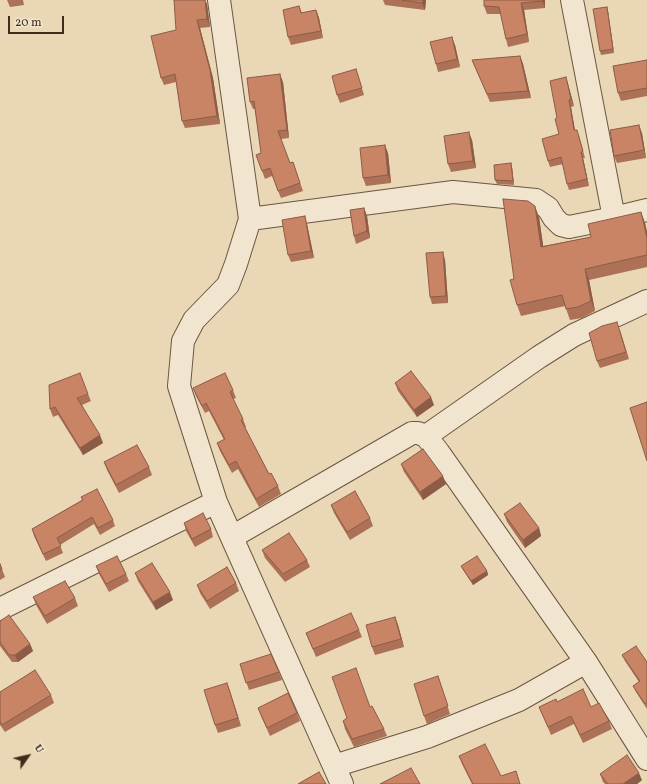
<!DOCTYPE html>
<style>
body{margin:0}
#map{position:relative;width:647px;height:784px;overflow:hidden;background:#e9d7b6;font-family:Vollkorn,serif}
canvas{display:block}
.north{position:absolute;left:8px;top:736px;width:40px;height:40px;-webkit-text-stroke:3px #f1e5d0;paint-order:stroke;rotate:56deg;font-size:11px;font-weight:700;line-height:16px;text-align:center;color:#422b1a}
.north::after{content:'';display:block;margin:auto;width:14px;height:18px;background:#422b1a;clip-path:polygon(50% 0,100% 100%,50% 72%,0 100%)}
.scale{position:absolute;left:8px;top:16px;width:56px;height:18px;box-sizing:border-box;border:2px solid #422b1a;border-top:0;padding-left:5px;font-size:12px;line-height:14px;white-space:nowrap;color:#422b1a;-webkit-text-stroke:3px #f1e5d0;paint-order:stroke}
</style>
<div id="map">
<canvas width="647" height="784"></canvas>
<div class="north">U</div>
<div class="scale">20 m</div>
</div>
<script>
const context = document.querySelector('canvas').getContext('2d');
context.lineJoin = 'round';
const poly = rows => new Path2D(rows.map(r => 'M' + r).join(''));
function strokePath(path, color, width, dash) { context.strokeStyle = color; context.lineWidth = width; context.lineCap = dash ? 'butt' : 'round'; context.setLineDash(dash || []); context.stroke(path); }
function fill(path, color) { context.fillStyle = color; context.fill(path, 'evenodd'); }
const minor = poly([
 [219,0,250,219,236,264,228,285,194,320,183,341,179,386,216,502,342,784],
 [572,0,614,218],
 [250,219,453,192,536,200,548,208,554,218,561,225,569,227,614,218,647,210],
 [426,436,539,357,574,335,647,301],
 [232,537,412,433,418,433,426,436,439,453,586,662],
 [0,609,216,502],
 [334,766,427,737,519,700,586,662,647,759]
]);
const wall = poly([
 [7,0,23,0,24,5,10,7],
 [383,0,426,0,425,10,385,5],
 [545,0,545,8,524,10,529,42,508,47,506,39,501,14,487,14,484,6],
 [207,4,210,27,200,28,213,78,220,124,185,128,182,121,176,82,164,85,161,78,176,30],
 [299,6,302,13,316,10,319,18,323,38,291,45,288,37],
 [607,7,608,11,614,53,601,55,600,51],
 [455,45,460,67,438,72,436,64],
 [520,56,523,64,531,98,490,102,472,60],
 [647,60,647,96,621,101,618,93],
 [356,69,364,95,340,103,337,95],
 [566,77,568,84,574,106,571,107,575,130,579,136,585,158,583,158,589,186,569,190,567,184,563,164,550,167,548,161,559,134],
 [283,82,289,138,281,139,290,163,293,162,303,191,281,198,272,176,265,179,256,155,261,153,255,109,253,109,250,102],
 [642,133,646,158,617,163,614,156],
 [472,140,476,168,451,172,448,164],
 [388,153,391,183,366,186,363,178],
 [511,163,512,167,514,185,497,184,495,180],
 [364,208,367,216,370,238,356,244,354,236],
 [641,212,645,223,647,232,647,267,589,280,595,311,582,318,570,320,565,306,521,316,517,305,514,279,539,217,543,246,591,237],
 [307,224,314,258,291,262,288,255],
 [445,260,448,303,432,304,430,297],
 [620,330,629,359,600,368,597,361],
 [395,383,434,405,417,417,398,391],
 [193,388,233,390,236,398,233,399,243,419,246,427,245,428,269,474,278,486,281,494,259,507,238,469,232,473,220,451,217,443,224,440,209,411,205,413,196,396],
 [88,394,91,401,82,405,103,443,83,455,58,415,53,417,50,409],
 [104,462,149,467,152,475,119,493,107,470],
 [401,464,446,484,423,500,404,472],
 [81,497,113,520,115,526,100,535,94,524,60,545,63,553,46,561,34,536,32,529,82,500],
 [331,505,370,518,373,526,350,540,334,513],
 [504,514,539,528,541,536,525,548,507,522],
 [184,523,211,529,213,537,195,547,186,531],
 [262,550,307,560,310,567,285,582,265,558],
 [0,564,5,577,0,580],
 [96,566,126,574,129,581,109,592,99,574],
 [461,566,487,571,488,575,473,585,463,570],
 [135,573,173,600,156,610,138,581],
 [236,583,239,591,210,609,200,593,197,585],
 [33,597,75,598,78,606,47,624,36,605],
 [395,617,398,625,404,647,375,655,372,647],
 [0,621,30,644,33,651,18,662,12,662,0,646],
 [359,630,362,637,316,657,306,633],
 [622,655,647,662,647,709,636,692,633,686,639,682,625,661],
 [240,664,279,672,282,680,249,690],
 [438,676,450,714,427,724,424,716],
 [227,683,241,726,218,733,215,725],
 [0,692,51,695,54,703,5,732,0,725,0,726],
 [557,702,591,707,609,721,612,729,583,743,574,724,551,735,539,707],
 [370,707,384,729,387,736,354,747,345,729,343,721],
 [258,708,297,713,300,721,270,736,261,716],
 [459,756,501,776,521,784,472,784,462,764],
 [600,774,642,780,637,784,605,784,603,782]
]);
const shadedWall = poly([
 [205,0,207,4,210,27,207,19],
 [423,0,426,0,425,10,422,3],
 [542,0,545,0,545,8],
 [521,3,524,10,529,42,527,34],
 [607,7,608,11,614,53,613,49],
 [316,10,319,18,323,38,321,31],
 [197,20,200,28,213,78,220,124,217,116],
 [452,37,455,45,460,67,457,59],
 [520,56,523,64,531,98,528,91],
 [280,74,283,82,289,138,287,130],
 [566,77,568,84,574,106,571,99],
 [569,100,571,107,576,137,574,130],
 [639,125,642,133,646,158,644,150],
 [469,132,472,140,476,168,473,161],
 [385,145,388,153,391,183,388,175],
 [581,152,583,158,589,186,587,179],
 [511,163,512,167,514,185,513,181],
 [535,206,539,217,545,258,541,247],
 [364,208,367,216,370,238,367,231],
 [641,212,645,223,647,232,647,238],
 [305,216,307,224,314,258,311,251],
 [443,252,445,260,448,303,446,296],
 [585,269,589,280,595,311,591,301],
 [431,397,434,405,417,417,414,410],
 [100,435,103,443,83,455,80,448],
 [443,476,446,484,423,500,420,492],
 [539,528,541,536,525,548,523,540],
 [487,571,488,575,473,585,471,581],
 [170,592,173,600,156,610,153,602],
 [395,617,398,625,404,647,401,639],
 [30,644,33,651,18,662,15,655],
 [227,683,230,691,241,726,238,718],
 [639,773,642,780,637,784,623,784]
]);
const building = poly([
 [174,0,205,0,207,19,197,20,210,70,217,116,182,121,175,74,161,78,151,36,176,30,174,0],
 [402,0,423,0,422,3,402,0],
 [484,0,542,0,543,1,521,3,527,34,506,39,499,7,484,6,484,0],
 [299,6,301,13,316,10,321,31,288,37,283,10,299,6],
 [607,7,613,49,600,51,593,9,607,7],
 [452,37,457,59,436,64,430,42,452,37],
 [520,56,528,91,487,94,472,60,520,56],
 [647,60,647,88,618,93,613,66,647,60],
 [356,69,362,88,337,95,332,76,356,69],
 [280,74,287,130,278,131,290,163,293,162,300,183,278,191,270,168,262,171,256,155,261,153,254,101,250,102,247,78,280,74],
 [566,77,571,99,569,100,574,130,577,130,583,151,581,152,587,179,567,184,561,157,548,161,542,139,559,134,555,119,557,118,550,81,566,77],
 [639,125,644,150,614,156,610,130,639,125],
 [469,132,473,161,448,164,444,136,469,132],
 [385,145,388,175,363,178,360,148,385,145],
 [511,163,513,181,495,180,494,165,511,163],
 [503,199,528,201,535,206,541,247,591,237,588,224,641,212,647,238,647,255,585,269,591,301,578,307,566,309,562,295,517,305,510,280,514,279,503,199],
 [364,208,367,231,354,236,350,210,364,208],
 [305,216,311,251,288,255,282,220,305,216],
 [443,252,446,296,430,297,426,253,443,252],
 [617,322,626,352,597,361,589,333,602,326,617,322],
 [411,371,431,397,414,410,395,383,411,371],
 [80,373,88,394,77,398,100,435,80,448,55,407,50,409,49,385,80,373],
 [225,373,233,390,230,392,243,419,241,420,269,474,271,473,278,486,256,499,236,461,229,465,217,443,225,439,206,403,202,406,193,388,225,373],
 [647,402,647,461,630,408,647,402],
 [137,445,149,467,116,485,104,462,137,445],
 [423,449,443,476,420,492,401,464,423,449],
 [97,489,113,520,98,528,92,517,57,538,61,546,43,554,32,529,83,500,81,497,97,489],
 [355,491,370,518,347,532,331,505,355,491],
 [520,503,539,528,523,540,504,514,520,503],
 [203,513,211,529,192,539,184,523,203,513],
 [289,533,307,560,283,574,262,550,289,533],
 [117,556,126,574,106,584,96,566,117,556],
 [477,556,487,571,471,581,461,566,477,556],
 [152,563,170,592,153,602,135,573,152,563],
 [0,564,2,569,0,570,0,564],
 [227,567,236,583,207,601,197,585,227,567],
 [65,581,75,598,45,616,33,597,65,581],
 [351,613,359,630,313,649,306,633,351,613],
 [9,615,30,644,15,655,9,655,0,642,0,621,9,615],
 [395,617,401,639,372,647,366,625,395,617],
 [636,646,647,662,647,702,645,704,633,686,640,681,622,655,636,646],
 [271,654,279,672,246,683,240,664,271,654],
 [356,668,370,707,372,706,384,729,352,739,343,721,347,718,332,677,356,668],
 [35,670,51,695,2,725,0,721,0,692,35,670],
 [438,676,448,706,424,716,414,684,438,676],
 [227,683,238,718,215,725,204,690,227,683],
 [583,689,591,707,599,703,609,721,580,735,571,716,548,727,539,707,556,699,557,702,583,689],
 [288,693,297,713,267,728,258,708,288,693],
 [485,744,501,776,516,771,520,784,473,784,459,756,485,744],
 [627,755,639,773,623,784,608,784,600,774,627,755],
 [411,768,420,784,380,784,411,768],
 [319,772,326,784,298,784,319,772]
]);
strokePath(minor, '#6c5641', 24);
strokePath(minor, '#f1e5d0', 22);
fill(wall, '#ad7157');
fill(shadedWall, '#8d5c47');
fill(building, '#c98365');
strokePath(building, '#8d5c47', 1);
</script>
